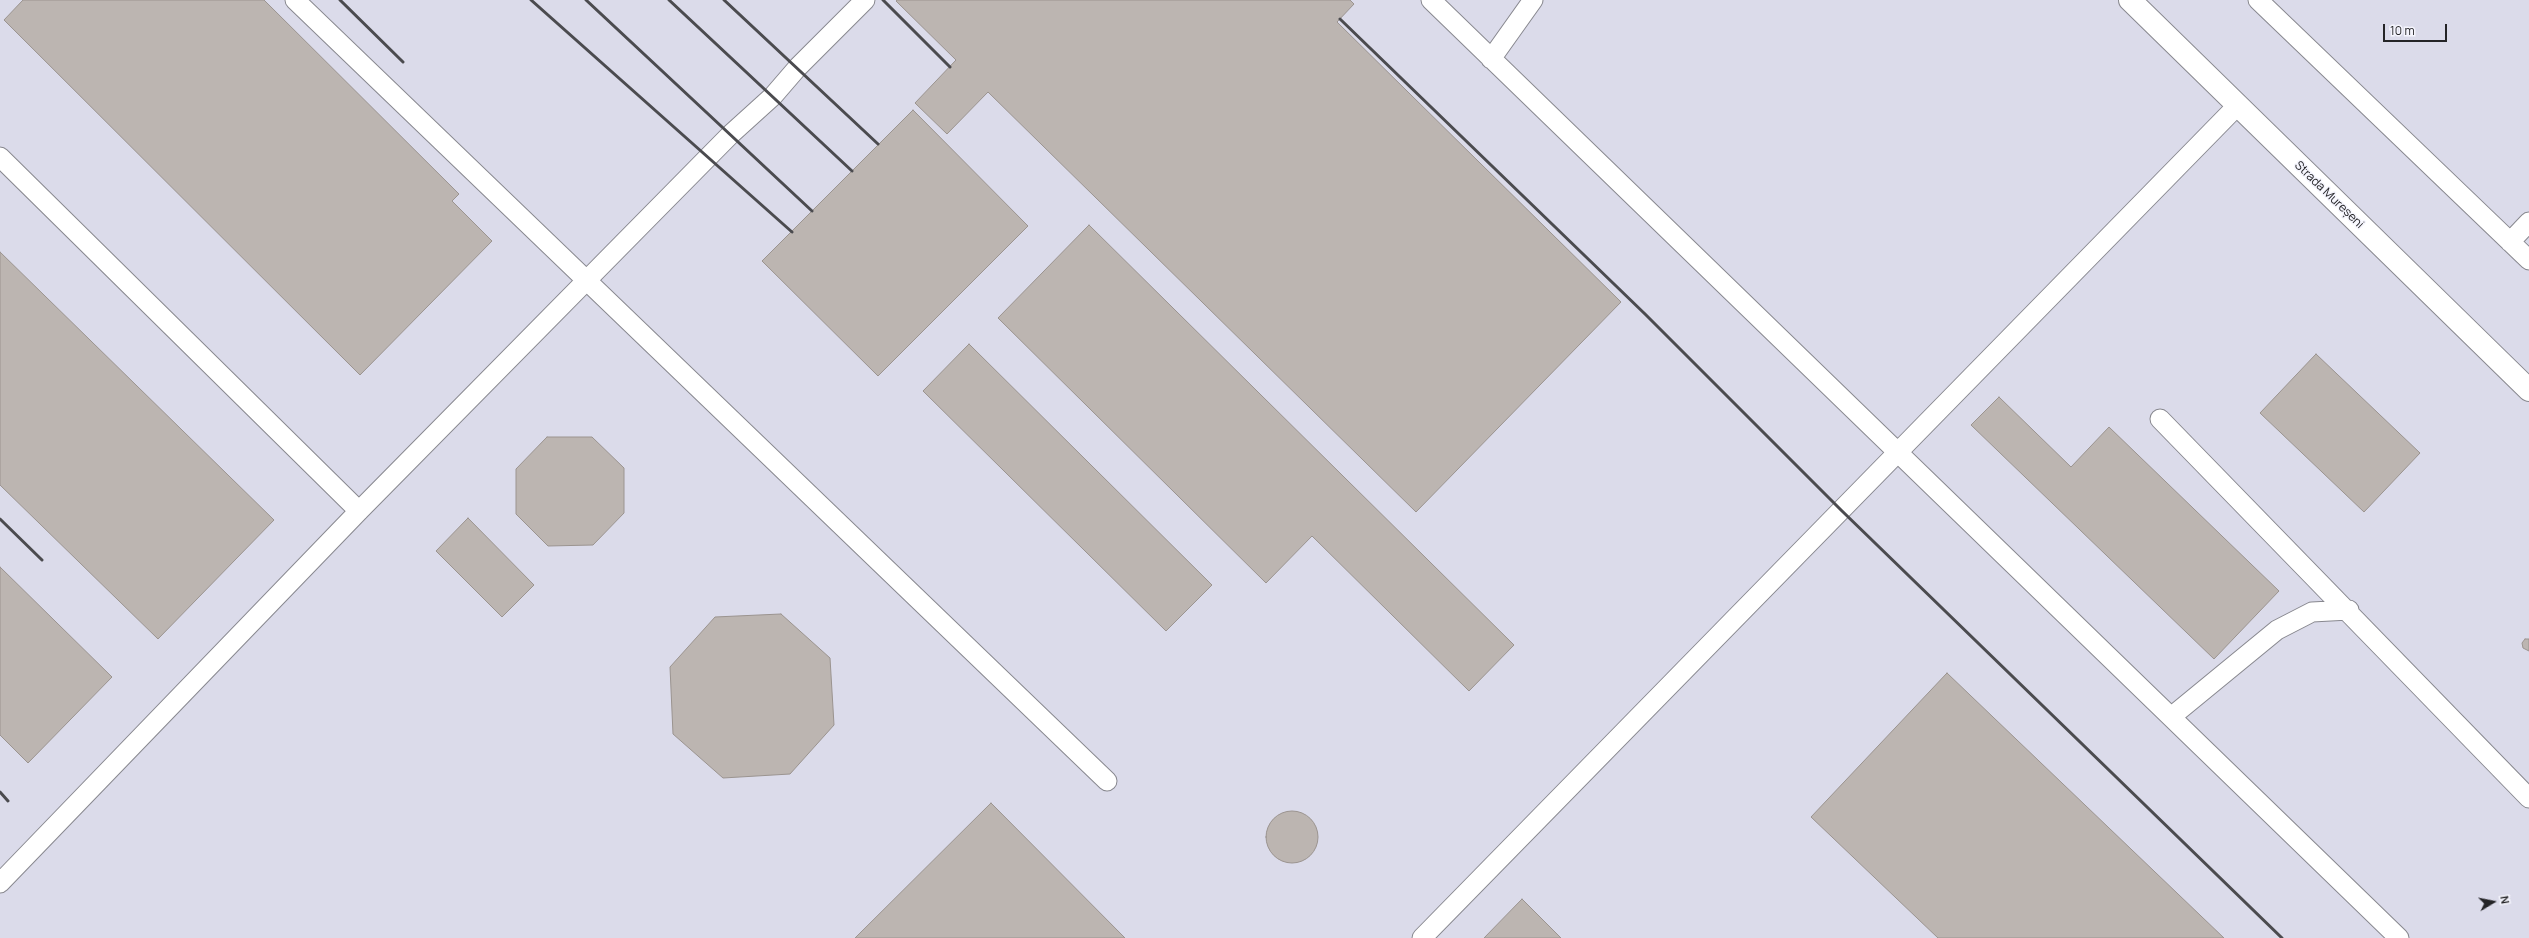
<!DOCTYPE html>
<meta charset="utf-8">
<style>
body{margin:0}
#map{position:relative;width:2529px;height:938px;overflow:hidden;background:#e8e8f0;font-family:Manrope,sans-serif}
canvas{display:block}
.north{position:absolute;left:2473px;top:882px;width:40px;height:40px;-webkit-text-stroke:3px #f5f5fd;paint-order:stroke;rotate:80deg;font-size:11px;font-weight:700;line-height:16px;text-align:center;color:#242427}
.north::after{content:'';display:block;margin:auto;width:14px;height:18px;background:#242427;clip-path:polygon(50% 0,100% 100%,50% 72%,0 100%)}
.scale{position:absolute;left:2383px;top:24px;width:64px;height:18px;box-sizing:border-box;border:2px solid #242427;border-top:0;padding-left:5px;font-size:12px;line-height:14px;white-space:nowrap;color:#242427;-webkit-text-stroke:3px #f5f5fd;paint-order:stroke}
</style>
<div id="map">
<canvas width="2529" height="938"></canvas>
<div class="north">N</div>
<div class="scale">10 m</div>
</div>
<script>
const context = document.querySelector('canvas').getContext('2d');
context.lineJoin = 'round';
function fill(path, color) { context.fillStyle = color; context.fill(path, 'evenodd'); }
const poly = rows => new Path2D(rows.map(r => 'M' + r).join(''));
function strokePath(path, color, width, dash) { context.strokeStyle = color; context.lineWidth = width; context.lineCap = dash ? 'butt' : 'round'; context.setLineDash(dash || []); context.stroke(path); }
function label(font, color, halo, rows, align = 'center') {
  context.font = font + ' Manrope,sans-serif'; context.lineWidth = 3; context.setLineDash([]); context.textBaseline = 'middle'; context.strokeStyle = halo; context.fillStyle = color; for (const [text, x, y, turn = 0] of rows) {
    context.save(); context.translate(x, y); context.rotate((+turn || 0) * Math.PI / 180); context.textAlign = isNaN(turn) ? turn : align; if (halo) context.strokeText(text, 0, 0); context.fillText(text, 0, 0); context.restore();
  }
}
const built = poly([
 [0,0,2529,0,2529,938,0,938]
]);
const building = poly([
 [23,0,264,0,459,194,452,201,492,241,360,375,4,20,23,0],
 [897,0,1350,0,1354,4,1337,22,1621,302,1416,512,988,92,947,134,915,103,956,60,896,1,897,0],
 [913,110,1028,226,878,376,762,261,913,110],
 [1089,225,1514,645,1469,691,1312,536,1266,583,998,318,1089,225],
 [0,252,274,520,158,639,0,485,0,252],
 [969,344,1212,585,1166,631,923,391,969,344],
 [2316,354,2420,453,2364,512,2260,413,2316,354],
 [1999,397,2071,467,2109,427,2279,591,2214,659,1971,425,1999,397],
 [547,437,592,437,624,468,624,513,593,545,548,546,516,514,516,469,547,437],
 [468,518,534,585,502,617,436,551,468,518],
 [0,567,112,677,28,763,0,735,0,567],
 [781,614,830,658,834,725,790,774,723,778,673,734,670,667,715,617,781,614],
 [2525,639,2529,639,2529,651,2523,648,2522,643,2525,639],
 [1947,673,2224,938,1938,938,1811,817,1947,673],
 [991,803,1125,938,855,938,991,803],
 '1266 837a26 26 0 1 1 52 0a26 26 0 1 1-52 0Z',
 [1522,899,1561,938,1484,938,1522,899]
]);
const service = poly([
 [295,0,1107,781],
 [1431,0,2399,938],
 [2258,0,2529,260],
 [1491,59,1533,0],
 [0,157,359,511],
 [2510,242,2529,222],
 [2160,419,2529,798],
 [2171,717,2277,630,2312,612,2349,610],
 [0,883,359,511,731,134,773,96,798,67,865,0],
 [1422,938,2237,106]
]);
const minor = poly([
 [2130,0,2529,390]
]);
const rail = poly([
 [340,0,403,62],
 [531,0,792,232],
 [586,0,812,211],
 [669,0,852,171],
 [724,0,878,144],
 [883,0,950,67],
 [1340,19,1645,314,1841,510,2282,938],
 [0,519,42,560],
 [0,792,8,801]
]);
const streetNames = [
 ["Strada Mureșeni",2329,195,44]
];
fill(built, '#dbdbea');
fill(building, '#bcb5b1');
strokePath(building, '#9b9490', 1);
strokePath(service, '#88888f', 21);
strokePath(minor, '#88888f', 24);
strokePath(service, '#fff', 19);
strokePath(minor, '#fff', 22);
strokePath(rail, '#4b4b4f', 3);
label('12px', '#242427', '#f5f5fd', streetNames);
</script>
